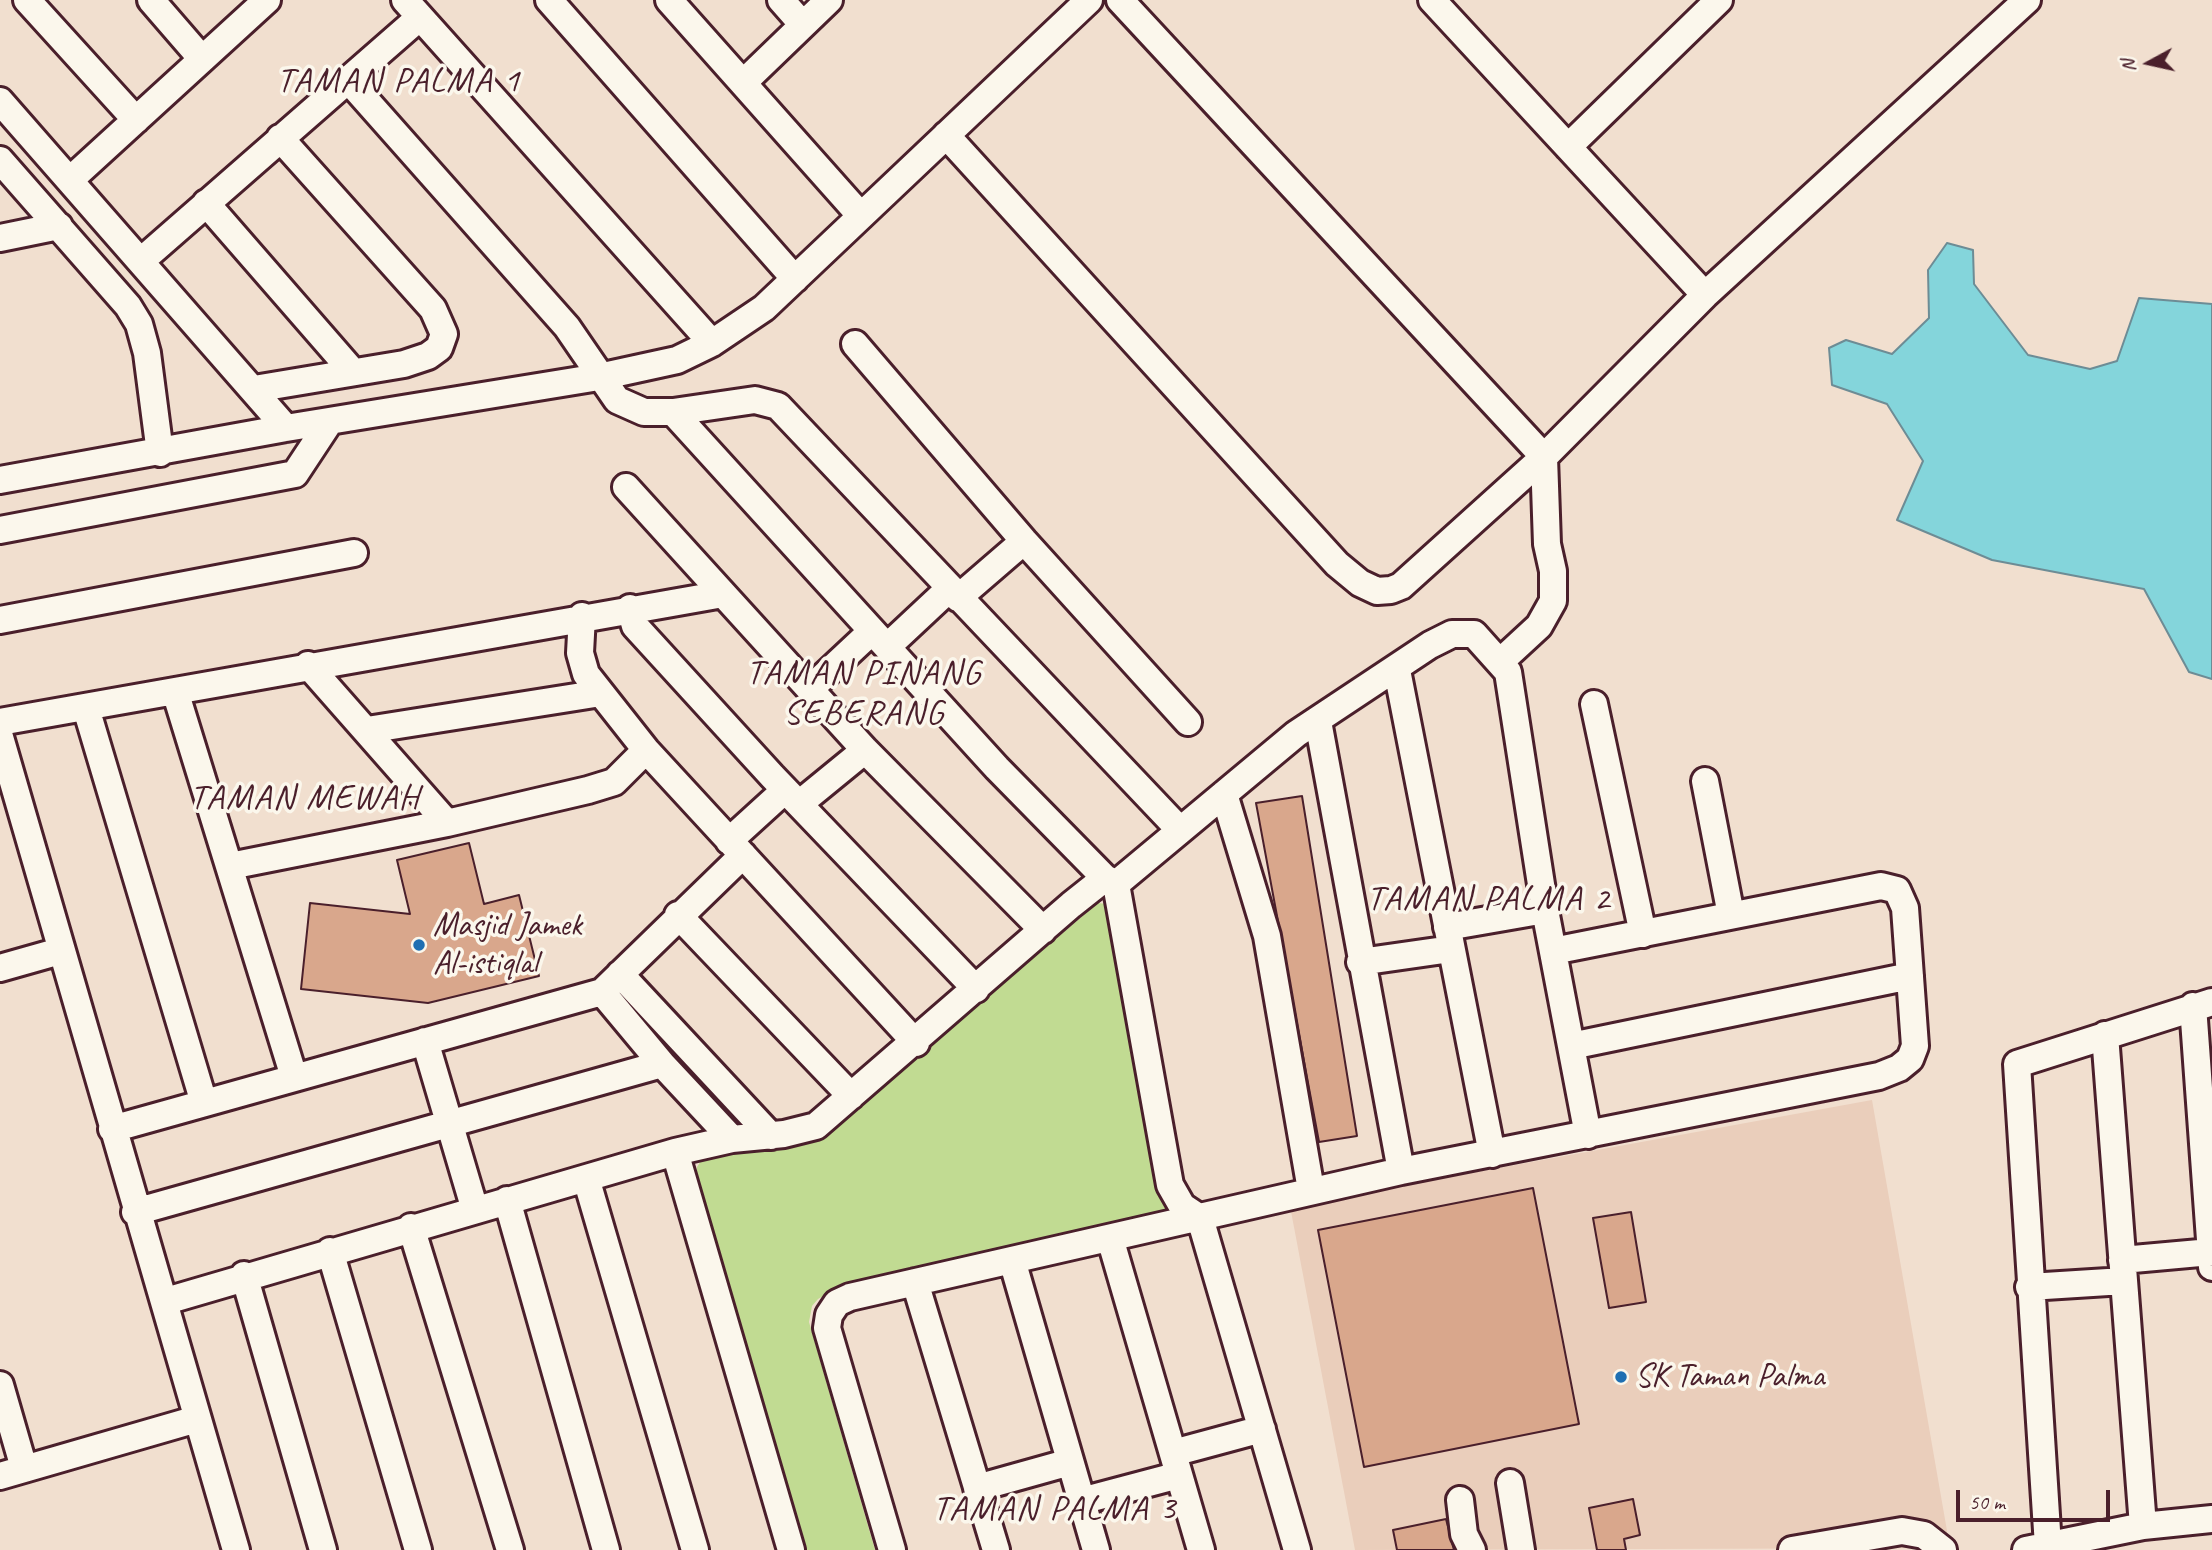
<!DOCTYPE html>
<style>
body{margin:0}
#map{position:relative;width:2212px;height:1550px;overflow:hidden;background:#f1dfcf;font-family:Caveat,sans-serif}
canvas{display:block}
.north{position:absolute;left:2114px;top:28px;width:70px;height:70px;-webkit-text-stroke:5px #fbf7ec;paint-order:stroke;rotate:262deg;font-size:19px;font-weight:700;line-height:28px;text-align:center;color:#4a1f2b}
.north::after{content:'';display:block;margin:auto;width:24px;height:32px;background:#4a1f2b;clip-path:polygon(50% 0,100% 100%,50% 72%,0 100%)}
.scale{position:absolute;left:1956px;top:1490px;width:154px;height:32px;box-sizing:border-box;border:4px solid #4a1f2b;border-top:0;padding-left:9px;font-size:21px;line-height:24px;white-space:nowrap;color:#4a1f2b;-webkit-text-stroke:5px #fbf7ec;paint-order:stroke}
</style>
<div id="map">
<canvas width="2212" height="1550"></canvas>
<div class="north">N</div>
<div class="scale">50 m</div>
</div>
<script>
const context = document.querySelector('canvas').getContext('2d');
context.lineJoin = 'round';
function fill(path, color) { context.fillStyle = color; context.fill(path, 'evenodd'); }
const poly = rows => new Path2D(rows.map(r => 'M' + r).join(''));
function strokePath(path, color, width, dash) { context.strokeStyle = color; context.lineWidth = width; context.lineCap = dash ? 'butt' : 'round'; context.setLineDash(dash || []); context.stroke(path); }
function label(font, color, halo, rows, align = 'center') {
  context.font = font + ' Caveat,sans-serif'; context.lineWidth = 7; context.setLineDash([]); context.textBaseline = 'middle'; context.strokeStyle = halo; context.fillStyle = color; for (const [text, x, y, turn = 0] of rows) {
    context.save(); context.translate(x, y); context.rotate((+turn || 0) * Math.PI / 180); context.textAlign = isNaN(turn) ? turn : align; if (halo) context.strokeText(text, 0, 0); context.fillText(text, 0, 0); context.restore();
  }
}
const built = poly([
 [1872,1100,1950,1548,1355,1550,1290,1206]
]);
const green = poly([
 [1098,903,1107,904,1167,1211,1156,1218,827,1294,818,1299,812,1306,809,1322,875,1550,804,1550,696,1182,697,1167,704,1156,827,1131,839,1123]
]);
const water = poly([
 [1947,243,1973,250,1974,284,2028,355,2090,369,2117,361,2139,298,2212,304,2212,679,2189,672,2144,589,1992,560,1897,520,1923,461,1887,404,1832,385,1829,348,1846,340,1892,354,1929,318,1928,270,1947,243]
]);
const building = poly([
 [1302,796,1357,1136,1319,1142,1256,803,1302,796],
 [469,843,484,904,519,895,539,976,428,1003,301,989,310,903,410,914,397,860,469,843],
 [1533,1188,1579,1424,1364,1467,1318,1230,1533,1188],
 [1631,1212,1646,1302,1609,1308,1593,1218,1631,1212],
 [1633,1499,1640,1535,1624,1539,1626,1550,1597,1550,1589,1508,1633,1499],
 [1446,1519,1454,1550,1397,1550,1393,1530,1446,1519]
]);
const minor = poly([
 [27,0,136,120],
 [151,0,202,59],
 [405,0,712,343],
 [549,0,795,279],
 [669,0,861,216],
 [781,0,803,25],
 [1120,0,1544,457,1547,544,1553,571,1553,601,1539,626,1500,662],
 [1432,0,1705,295],
 [349,81,567,327,617,400,644,412,673,412,755,400,778,406,1179,829],
 [744,82,829,0],
 [0,101,286,428],
 [946,135,1337,564,1360,583,1377,591,1391,590,1401,586,1544,457,1705,295,2027,0],
 [1568,147,1719,0],
 [0,160,128,306,139,324,147,353,160,453],
 [70,180,267,0],
 [206,203,353,372],
 [0,238,59,226],
 [141,261,420,17],
 [855,344,1024,541,1188,722],
 [254,389,404,364,428,356,439,348,444,334,433,309,280,138],
 [673,412,997,768,1105,878],
 [0,480,286,428,599,377,677,360,712,343,764,308,1089,0],
 [626,487,865,750,1043,930],
 [0,530,295,474,328,424],
 [958,598,1024,541],
 [630,608,635,626,772,776,976,989],
 [582,616,580,653,586,674,646,750,916,1043],
 [0,620,354,553],
 [887,647,949,589],
 [308,665,447,823],
 [1397,670,1492,1154],
 [810,689,872,631],
 [175,691,294,1077],
 [1594,704,1643,934],
 [86,708,204,1103],
 [1318,721,1401,1171,1879,1076,1899,1068,1910,1059,1915,1046,1905,908,1897,890,1881,886,1553,951],
 [0,722,723,594],
 [367,730,601,693],
 [0,737,236,1550],
 [1705,781,1731,915],
 [1224,794,1267,936,1311,1190],
 [799,804,865,750],
 [729,841,785,790],
 [230,866,447,823,588,790,614,782,646,750],
 [1116,884,1170,1185,1182,1206,1200,1218,1297,1550],
 [678,915,851,1096],
 [1447,927,1545,910],
 [1360,962,1451,949],
 [0,968,60,951],
 [620,974,771,1136],
 [602,992,662,1064,732,1139,784,1134,816,1126,1071,905,1105,878,1116,884,1296,734,1430,645,1452,634,1474,634,1508,672,1545,910,1588,1135],
 [2193,1006,2212,1267],
 [2105,1035,2143,1526],
 [425,1041,475,1210],
 [1571,1046,1910,976],
 [112,1129,602,992,743,855],
 [675,1152,791,1550],
 [586,1178,695,1550],
 [507,1200,606,1550],
 [135,1212,662,1064],
 [411,1227,510,1550],
 [1110,1238,1201,1550],
 [330,1251,418,1550],
 [1012,1260,1096,1550],
 [2122,1260,2211,1252],
 [244,1275,323,1550],
 [915,1282,996,1550],
 [2029,1287,2124,1281],
 [166,1301,675,1152,732,1139],
 [0,1385,24,1468],
 [1173,1453,1262,1429],
 [0,1476,197,1419],
 [1510,1483,1521,1550],
 [977,1488,1070,1462],
 [1460,1500,1464,1534,1472,1550],
 [1081,1501,1179,1475],
 [2048,1546,2017,1064,2212,1002],
 [892,1550,827,1328,829,1315,837,1303,850,1297,1401,1171],
 [1792,1550,1902,1531,1924,1535,1943,1550],
 [2026,1550,2143,1526,2212,1519]
]);
const markers = [
 [419,945,7,"#1f6fb2"],
 [1621,1377,7,"#1f6fb2"]
];
const poiNames = [
 ["Masjid Jamek",433,926],
 ["Al-istiqlal",433,964],
 ["SK Taman Palma",1635,1377]
];
const neighbourhoodNames = [
 ["TAMAN PALMA 1",399,82],
 ["TAMAN PINANG",864,674],
 ["SEBERANG",864,714],
 ["TAMAN MEWAH",305,799],
 ["TAMAN PALMA 2",1489,900],
 ["TAMAN PALMA 3",1055,1510]
];
fill(built, '#eacebb');
fill(green, '#c1db92');
fill(water, '#84d5db');
strokePath(water, '#6d8c95', 2);
fill(building, '#d9a78c');
strokePath(building, '#4a1f2b', 2);
strokePath(minor, '#4a1f2b', 32);
strokePath(minor, '#fbf7ec', 26);
for (const [x, y, r, color] of markers) { const dot = new Path2D(); dot.arc(x, y, r, 0, 2 * Math.PI); context.fillStyle = color; context.fill(dot); strokePath(dot, '#fbf7ec', 2.5); }
label('33px', '#4a1f2b', '#fbf7ec', poiNames, 'left');
context.letterSpacing = '2px';
label('35px', '#4a1f2b', '#fbf7ec', neighbourhoodNames);
context.letterSpacing = '0px';
</script>
